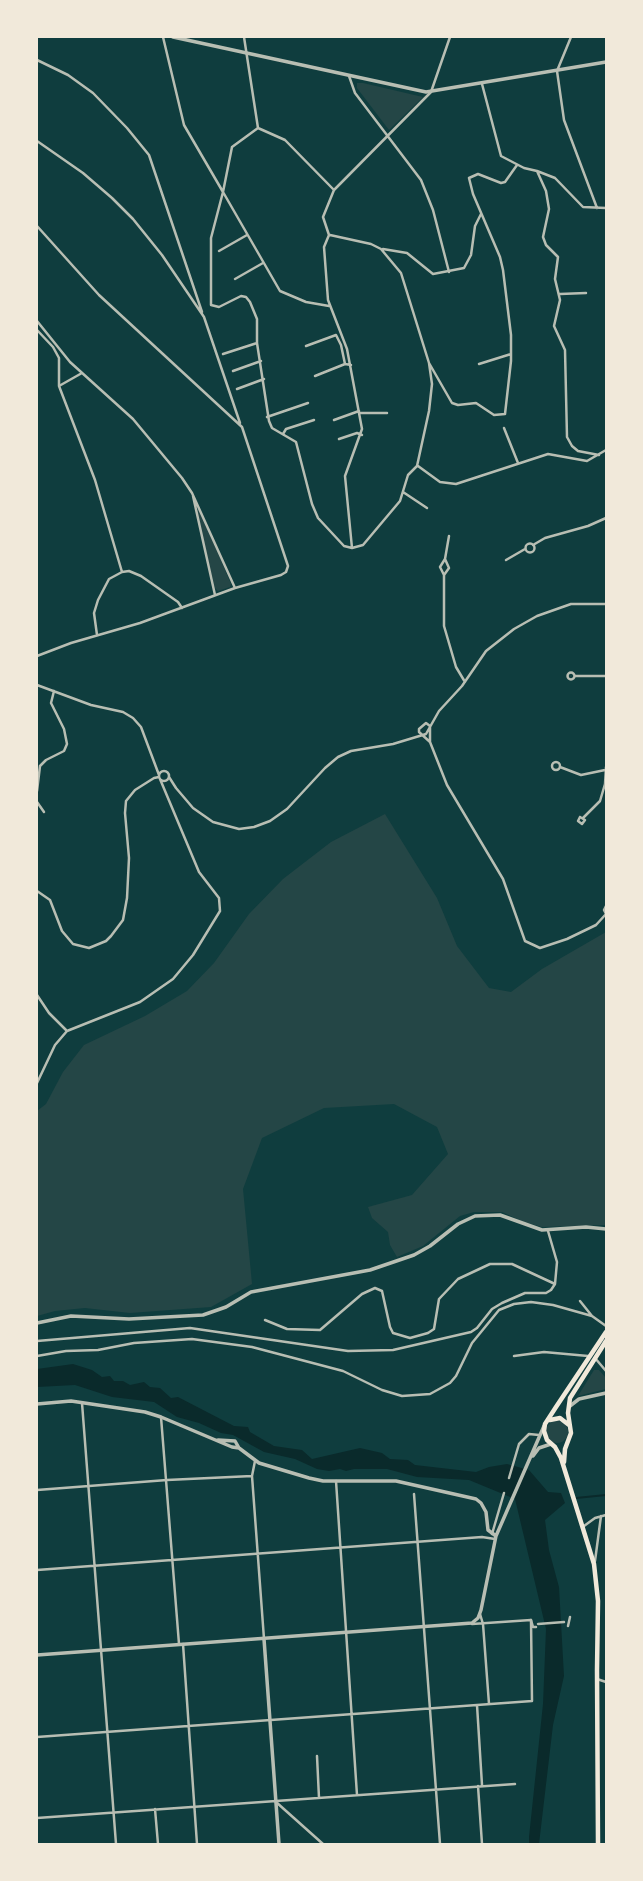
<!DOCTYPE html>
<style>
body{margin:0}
#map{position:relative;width:643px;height:1881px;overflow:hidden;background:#0f3d3e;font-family:"Nunito Sans",sans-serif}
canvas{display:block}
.frame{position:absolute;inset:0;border:38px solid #f1e9da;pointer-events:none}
</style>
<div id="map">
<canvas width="643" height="1881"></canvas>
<div class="frame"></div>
</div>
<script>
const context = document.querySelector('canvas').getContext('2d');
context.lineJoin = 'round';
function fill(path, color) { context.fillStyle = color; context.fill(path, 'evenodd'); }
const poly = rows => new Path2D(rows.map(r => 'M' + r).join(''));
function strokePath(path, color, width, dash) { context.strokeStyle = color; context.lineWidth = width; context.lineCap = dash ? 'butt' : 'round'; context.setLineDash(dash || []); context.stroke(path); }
const green = poly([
 [357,83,363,83,423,97,389,130,357,88],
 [199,509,231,584,230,587,218,591,215,588,196,511],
 [385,814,437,898,457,946,489,988,511,992,542,969,606,932,606,1225,542,1227,524,1222,502,1212,474,1212,460,1216,423,1246,397,1257,390,1245,388,1232,372,1218,368,1207,412,1195,448,1154,437,1127,394,1104,324,1108,262,1138,243,1189,252,1284,211,1307,130,1313,85,1308,55,1311,37,1316,37,1111,46,1104,63,1072,84,1045,145,1016,187,991,214,963,249,914,283,879,331,842],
 [594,1370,599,1370,606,1378,606,1389,578,1396],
 '546 1432a11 11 0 1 1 22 0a11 11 0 1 1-22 0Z'
]);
const water = poly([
 [73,1364,92,1370,102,1377,110,1376,114,1381,123,1381,130,1385,144,1382,150,1387,160,1388,171,1398,178,1397,234,1426,248,1427,250,1432,274,1446,302,1450,312,1459,360,1448,382,1453,390,1459,408,1460,415,1465,476,1472,489,1467,507,1464,529,1470,548,1492,561,1493,565,1503,545,1520,549,1550,559,1587,564,1676,553,1725,539,1844,529,1844,529,1837,543,1704,546,1629,515,1499,469,1480,417,1477,387,1469,354,1469,346,1471,340,1469,329,1471,317,1469,295,1459,264,1452,233,1435,221,1433,199,1423,177,1417,154,1402,112,1397,75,1385,37,1387,37,1369]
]);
const stream = poly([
 [576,1498,606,1495]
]);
const pedestrian = poly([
 [509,1478,519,1444,529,1434,539,1435],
 [492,1534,504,1493],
 [531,1620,533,1627,536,1627],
 [538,1624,564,1622],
 [568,1626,570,1617]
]);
const minor = poly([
 [163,37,184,125,223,192,211,238,211,305,219,307,241,296,246,297,250,302,257,319,257,343,269,421,272,428,296,442,312,504,318,518,344,546,352,548,363,545,400,501,408,475,417,466],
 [244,37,258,128,285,140,334,190,323,217,329,235,324,247,328,300,347,349,362,429,345,476,352,548],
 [571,37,557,71,564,120,597,208],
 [37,60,68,75,93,93,127,128,149,155,202,312],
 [349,76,355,93,421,180,433,210,449,272],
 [482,84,501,156,524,168,537,171,546,191,549,209,543,237,546,245,558,257,555,279,560,300,554,326,565,350,567,437,572,446,578,451,599,455],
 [258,128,232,147,223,192,280,291,306,302,329,306],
 [37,141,83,173,112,198,133,219,162,255,204,317,240,423],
 [537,171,555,178,583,207,606,208],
 [334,190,431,92,450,37],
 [37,226,99,295,242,427,288,566,286,572,281,575,235,588,140,623,71,643,37,656],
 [330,235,371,244,381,249,401,273,429,363,432,384,429,411,417,466],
 [383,249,407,253,433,274,464,268,471,255,475,226,481,214],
 [219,251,247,235],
 [235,279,263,263],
 [560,294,586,293],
 [37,321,70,362,133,419,182,478,192,493,235,588],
 [37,330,53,347,59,358,59,386,95,480,122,572],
 [306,346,336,335,341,345,345,364],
 [223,354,257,343],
 [429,363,452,403,458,405,476,403,494,415,505,414,511,361,511,335,503,270,500,257,473,194,469,178,478,174,501,183,505,182,517,165],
 [479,364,511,354],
 [233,371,261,361],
 [315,376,345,364,351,365],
 [59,386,82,373],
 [237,389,264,379],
 [360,413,387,413],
 [267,417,308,403],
 [334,420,359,411],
 [504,428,518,463],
 [283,434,286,429,314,420],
 [339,439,357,433,362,435],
 [418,466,440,482,456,484,548,454,587,461,606,450],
 [403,492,427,508],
 [193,496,215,595],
 [449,536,445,559,440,567,444,575,444,626,456,667,465,682],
 '525.5 548a4.5 4.5 0 1 1 9 0a4.5 4.5 0 1 1-9 0Z',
 [533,545,545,538,588,526,606,518],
 [506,560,525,549],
 [444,575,449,568,445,559],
 [97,635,94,613,98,600,109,579,122,572,129,571,141,576,178,602,182,608],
 '567.5 676a3.5 3.5 0 1 1 7 0a3.5 3.5 0 1 1-7 0Z',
 [575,676,606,676],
 [37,685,91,705,123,712,133,718,141,727,159,775],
 [439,711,462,686,486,651,514,629,537,616,571,604,606,604],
 [430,742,419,732,419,729,426,723,430,726,430,742,447,785,503,879,525,941,540,948,567,939,596,925,606,914,604,910,606,906],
 '552 766a4 4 0 1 1 8 0a4 4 0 1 1-8 0Z',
 [560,767,581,775,605,770],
 '159 776a5 5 0 1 1 10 0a5 5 0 1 1-10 0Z',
 [169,777,176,788,193,808,213,822,239,829,254,827,270,821,287,809,325,768,338,757,351,751,393,744,426,734,439,711],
 [37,791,40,766,46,760,64,751,67,744,64,729,51,703,54,691],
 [37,802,44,812],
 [580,817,585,820,582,824,578,821,580,817],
 [583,818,600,801,605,784,606,767],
 [37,891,50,900,62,931,73,944,89,948,106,941,111,936,123,920,127,898,129,858,125,813,126,801,135,790,154,778,159,777],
 [37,995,49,1013,67,1031],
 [37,1083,55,1045,67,1031,140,1002,173,979,193,955,220,911,219,898,199,872,160,779],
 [580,1301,592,1316],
 [265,1320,287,1329,320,1330,362,1294,375,1288,382,1291,390,1327,393,1333,410,1338,428,1333,434,1329,439,1299,458,1279,490,1264,512,1264,555,1284],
 [37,1341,190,1328,348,1351,393,1350,471,1332,477,1328,492,1309,502,1303,525,1293,546,1293,551,1290,555,1284,557,1262,548,1231],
 [37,1356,66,1351,98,1350,134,1343,192,1339,252,1347,343,1371,382,1390,402,1396,430,1394,450,1383,456,1376,472,1343,499,1310,514,1304,531,1302,553,1305,592,1316,606,1326],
 [514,1356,544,1352,588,1356],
 [595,1358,606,1371],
 [82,1403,116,1844],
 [161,1417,179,1644],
 [255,1461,252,1476,264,1639],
 [336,1481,357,1795],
 [37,1490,167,1480,252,1476],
 [414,1494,440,1844],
 [584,1526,595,1518,606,1515],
 [595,1561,601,1516],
 [37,1570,482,1537,495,1539],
 [480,1614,483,1624,489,1704],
 [183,1644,197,1844],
 [597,1679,606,1682],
 [477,1705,482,1785],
 [37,1737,532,1701,531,1620,472,1624],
 [317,1756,319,1798],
 [478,1786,482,1844],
 [276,1802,323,1844],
 [155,1809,158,1844],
 [37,1818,515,1784]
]);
const tertiary = poly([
 [173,37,426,92,606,62],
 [37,1323,71,1316,129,1319,203,1315,226,1307,251,1292,370,1270,414,1255,430,1246,458,1224,475,1216,500,1215,542,1230,586,1227,606,1229],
 [37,1404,71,1401,145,1412,161,1417,232,1447,239,1448],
 [570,1406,579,1399,606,1393],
 [218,1440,235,1441,239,1448,259,1463,309,1478,323,1481,396,1481,476,1499,481,1503,486,1512,488,1530,496,1536],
 [533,1456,539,1448,551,1444],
 [264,1639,279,1844],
 [37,1655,472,1623,478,1618,481,1610,496,1536,544,1426]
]);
const primary = poly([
 [550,1420,560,1418,569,1425],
 [564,1462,565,1449,571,1433,568,1413,570,1398,606,1341],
 [597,1670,598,1601,594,1564,561,1458,555,1447,547,1440,544,1431,545,1424,556,1407,606,1332],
 [597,1670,598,1844]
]);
fill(green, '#244646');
fill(water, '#0a2a2b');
strokePath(stream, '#0a2a2b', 2);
strokePath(pedestrian, '#b8beb3', 2.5);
strokePath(minor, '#b8beb3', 2.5);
strokePath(tertiary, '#b8beb3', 3.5);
strokePath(primary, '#f1e9da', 4.5);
</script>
